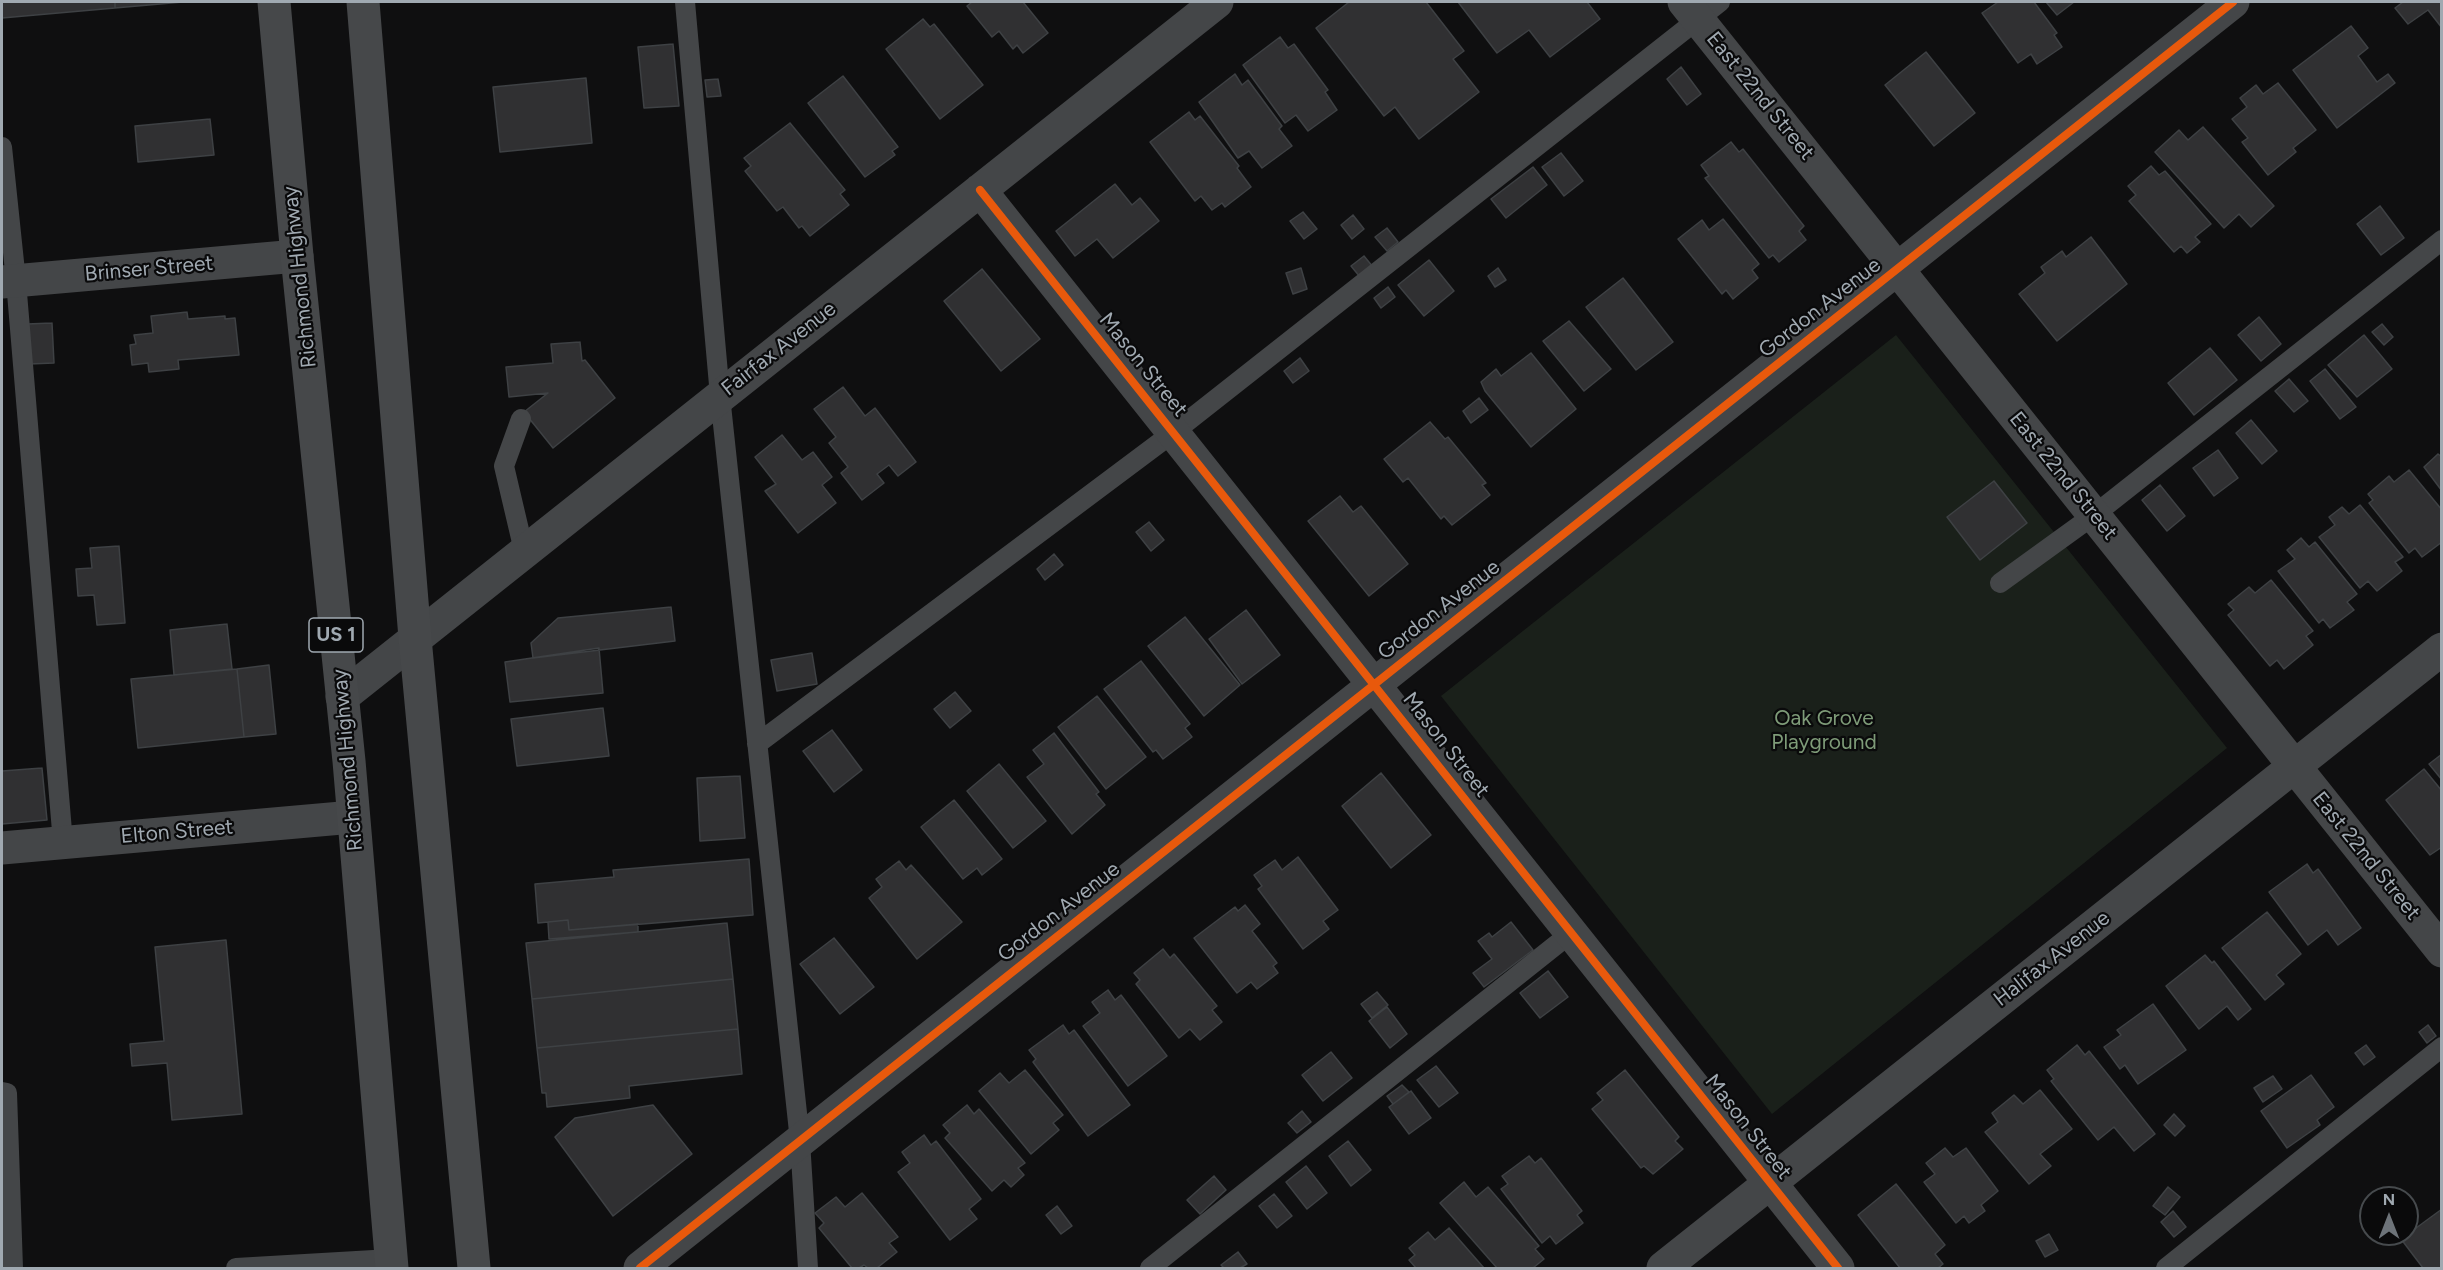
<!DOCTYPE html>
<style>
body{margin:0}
#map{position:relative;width:2443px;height:1270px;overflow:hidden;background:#0f0f10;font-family:Figtree,sans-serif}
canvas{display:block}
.frame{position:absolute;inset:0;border:3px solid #a0a9b1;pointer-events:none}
.north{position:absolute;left:2359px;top:1186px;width:60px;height:60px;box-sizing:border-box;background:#0a0a0b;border:2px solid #464a4d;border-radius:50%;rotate:0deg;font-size:16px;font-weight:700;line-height:24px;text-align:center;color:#a0a9b1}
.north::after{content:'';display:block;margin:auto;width:21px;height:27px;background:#6d7379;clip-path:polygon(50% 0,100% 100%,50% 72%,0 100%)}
</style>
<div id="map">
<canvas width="2443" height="1270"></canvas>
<div class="frame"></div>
<div class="north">N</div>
</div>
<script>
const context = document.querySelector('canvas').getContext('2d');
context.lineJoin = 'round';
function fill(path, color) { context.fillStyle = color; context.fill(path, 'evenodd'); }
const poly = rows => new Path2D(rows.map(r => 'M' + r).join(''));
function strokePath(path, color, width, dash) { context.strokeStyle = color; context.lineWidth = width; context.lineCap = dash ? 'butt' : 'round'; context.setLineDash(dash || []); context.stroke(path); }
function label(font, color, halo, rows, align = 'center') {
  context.font = font + ' Figtree,sans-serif'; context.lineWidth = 4.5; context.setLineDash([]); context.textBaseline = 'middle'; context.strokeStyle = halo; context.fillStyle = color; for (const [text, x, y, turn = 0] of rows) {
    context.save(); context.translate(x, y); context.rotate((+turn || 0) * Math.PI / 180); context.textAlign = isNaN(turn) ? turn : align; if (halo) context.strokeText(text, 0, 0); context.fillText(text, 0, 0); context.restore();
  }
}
const green = poly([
 [1896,335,2227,748,1772,1114,1441,696]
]);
const building = poly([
 [2,2,115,2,115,8,2,18,2,2],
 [115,2,183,2,115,8,115,2],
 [972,2,1023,2,1048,33,1023,53,1017,45,1013,49,999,31,992,37,967,6,972,2],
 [1349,2,1426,2,1464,51,1453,59,1479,92,1419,139,1395,107,1384,116,1316,28,1349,2],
 [1458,2,1587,2,1600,19,1550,57,1529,30,1497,53,1458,2],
 [1998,2,2034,2,2057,33,2054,35,2062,47,2037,64,2031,54,2018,63,1982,13,1998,2],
 [2046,2,2074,2,2057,15,2046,2],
 [2403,2,2442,2,2442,28,2428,10,2408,24,2395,8,2403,2],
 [923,19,930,27,934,24,983,85,940,119,886,49,923,19],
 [2351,26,2368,48,2358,56,2377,82,2388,74,2395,83,2337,128,2293,70,2351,26],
 [1280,37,1288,48,1294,44,1328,90,1325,92,1337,110,1308,131,1296,115,1285,123,1243,65,1280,37],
 [673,44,679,106,644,108,638,47,673,44],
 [1926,52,1975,113,1934,146,1885,85,1926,52],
 [1681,67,1701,94,1687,105,1667,79,1681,67],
 [1235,74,1242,85,1248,80,1282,126,1279,129,1292,146,1262,168,1249,151,1238,158,1199,102,1235,74],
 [843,76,898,147,892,151,895,155,865,177,808,103,843,76],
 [586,78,592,143,500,152,493,87,586,78],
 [718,79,721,96,707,97,705,80,718,79],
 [2278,83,2316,130,2293,148,2296,152,2268,175,2242,142,2248,138,2232,119,2247,107,2240,98,2256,85,2263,94,2278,83],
 [1189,112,1195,120,1200,116,1239,166,1237,168,1251,187,1225,207,1222,203,1212,210,1201,196,1195,201,1150,142,1189,112],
 [210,119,214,155,138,162,135,126,210,119],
 [790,123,845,190,840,194,849,205,810,236,802,226,799,228,783,207,777,211,745,171,751,166,744,158,790,123],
 [2203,127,2274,206,2251,227,2239,214,2224,228,2155,152,2179,130,2188,140,2203,127],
 [1731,142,1739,152,1743,149,1804,226,1799,231,1806,240,1779,262,1773,255,1769,258,1705,178,1709,176,1701,165,1731,142],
 [1561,153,1583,181,1564,196,1542,167,1561,153],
 [2151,166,2159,175,2165,171,2211,224,2195,237,2200,242,2187,253,2181,246,2174,252,2129,201,2136,195,2128,186,2151,166],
 [1533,167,1547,185,1506,218,1491,199,1533,167],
 [1115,184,1132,205,1140,198,1159,221,1113,258,1097,239,1075,256,1056,231,1115,184],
 [2380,206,2404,238,2381,255,2357,224,2380,206],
 [1303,212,1317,229,1304,239,1290,221,1303,212],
 [1353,215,1364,229,1352,239,1341,225,1353,215],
 [1723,219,1759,264,1752,270,1758,278,1733,299,1726,290,1722,294,1678,239,1702,220,1709,230,1723,219],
 [1387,228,1398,242,1387,251,1375,237,1387,228],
 [2091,237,2127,284,2057,341,2019,294,2045,273,2041,267,2062,251,2066,257,2091,237],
 [1364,256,1373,267,1360,277,1351,266,1364,256],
 [1429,260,1454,291,1424,316,1398,285,1429,260],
 [1301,268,1307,289,1293,294,1286,273,1301,268],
 [1498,268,1506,280,1495,287,1488,276,1498,268],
 [982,269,1040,339,1001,371,944,301,982,269],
 [1623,278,1673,342,1636,370,1586,307,1623,278],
 [1388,287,1395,297,1381,308,1374,298,1388,287],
 [187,312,188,319,225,316,225,319,235,318,239,355,178,360,179,369,149,372,148,363,132,365,130,345,136,344,134,335,153,333,151,316,187,312],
 [2259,317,2281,344,2261,361,2238,335,2259,317],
 [1569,321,1611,369,1584,391,1543,341,1569,321],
 [52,323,54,363,29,364,27,324,52,323],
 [2382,324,2393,337,2384,345,2372,332,2382,324],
 [2364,335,2392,369,2357,397,2328,365,2364,335],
 [580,342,582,361,585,360,615,398,553,448,524,412,548,393,509,397,506,367,553,363,551,344,580,342],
 [2210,348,2237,380,2194,415,2168,383,2210,348],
 [1531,353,1576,409,1531,447,1485,391,1481,382,1496,369,1501,376,1531,353],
 [1300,358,1309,371,1293,383,1284,371,1300,358],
 [2325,369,2356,407,2340,419,2310,381,2325,369],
 [2289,379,2308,401,2294,412,2275,391,2289,379],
 [843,387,865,416,875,408,916,462,898,476,889,465,877,474,884,483,862,500,841,473,848,467,829,443,836,437,814,409,843,387],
 [1479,398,1488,410,1471,423,1463,411,1479,398],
 [2251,420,2277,451,2262,464,2236,433,2251,420],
 [1430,422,1445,439,1448,437,1486,483,1482,485,1490,495,1452,525,1444,516,1441,519,1408,478,1403,482,1384,459,1430,422],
 [782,435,802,460,813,452,832,477,822,485,836,503,798,533,765,491,776,484,755,457,782,435],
 [2218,450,2238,478,2214,496,2193,468,2218,450],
 [2438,454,2442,457,2442,491,2424,467,2438,454],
 [2409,470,2442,510,2442,542,2422,557,2415,548,2409,553,2369,503,2373,500,2368,494,2389,476,2394,482,2409,470],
 [1994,481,2027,523,1980,560,1947,517,1994,481],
 [2160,485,2185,516,2167,531,2142,500,2160,485],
 [1340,496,1353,512,1361,506,1408,564,1369,596,1308,521,1340,496],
 [2360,505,2403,557,2395,562,2402,571,2377,591,2368,581,2360,588,2319,537,2335,525,2329,517,2342,507,2349,514,2360,505],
 [1149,522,1164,540,1151,551,1136,532,1149,522],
 [2301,538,2309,547,2315,542,2357,594,2347,602,2354,610,2330,628,2323,619,2319,623,2278,571,2295,559,2287,550,2301,538],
 [119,546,125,623,97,625,94,595,78,596,76,569,92,568,90,548,119,546],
 [1054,554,1063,565,1045,580,1037,569,1054,554],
 [2271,580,2313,631,2306,636,2313,645,2284,669,2277,660,2270,666,2228,615,2234,610,2228,604,2249,587,2255,593,2271,580],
 [671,607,675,641,533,658,531,643,558,618,671,607],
 [1246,610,1280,655,1242,684,1209,639,1246,610],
 [1185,617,1240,685,1204,716,1148,646,1185,617],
 [227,624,232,669,174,675,170,630,227,624],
 [599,648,603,693,510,702,505,662,599,648],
 [812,653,817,684,777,691,771,660,812,653],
 [1141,661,1190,724,1185,728,1192,737,1163,759,1156,750,1153,752,1104,689,1141,661],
 [269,665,276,734,244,737,237,669,269,665],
 [237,669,244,737,138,748,131,679,237,669],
 [955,692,971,711,950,728,934,709,955,692],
 [1097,696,1146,757,1106,789,1058,727,1097,696],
 [603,708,609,756,517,766,511,719,603,708],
 [832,730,862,770,834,792,803,751,832,730],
 [1054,733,1099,792,1096,794,1105,805,1072,834,1027,777,1044,764,1033,750,1054,733],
 [2442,754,2442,780,2429,764,2442,754],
 [999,764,1046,821,1013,848,967,791,999,764],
 [42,768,47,820,2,824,2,771,42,768],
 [2424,769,2442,791,2442,847,2430,855,2386,800,2424,769],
 [1381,773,1431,835,1391,868,1342,806,1381,773],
 [740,776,745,838,700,841,697,778,740,776],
 [954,800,1002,859,982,875,977,868,963,879,921,827,954,800],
 [1298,857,1338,910,1323,921,1329,929,1303,949,1258,889,1262,886,1254,875,1275,860,1282,870,1298,857],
 [749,859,753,915,569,930,568,920,538,923,535,884,614,877,613,870,749,859],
 [899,861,906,870,911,865,962,922,917,959,869,898,882,887,876,879,899,861],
 [2307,864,2313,873,2318,869,2361,928,2338,945,2327,930,2308,945,2269,892,2307,864],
 [1245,905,1260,924,1252,931,1277,963,1273,966,1278,973,1257,989,1251,982,1237,993,1194,938,1235,907,1238,911,1245,905],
 [2267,912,2301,954,2276,975,2284,984,2265,1000,2222,948,2267,912],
 [568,920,569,930,638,924,638,932,549,939,548,922,568,920],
 [1511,922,1533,950,1484,987,1473,973,1492,959,1478,941,1489,933,1492,937,1511,922],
 [727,923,733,979,532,999,526,943,727,923],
 [834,938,874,987,840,1014,800,964,834,938],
 [226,940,242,1114,172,1120,167,1063,132,1066,130,1044,164,1041,155,947,226,940],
 [1163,949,1170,958,1174,954,1217,1006,1212,1010,1222,1022,1200,1040,1190,1029,1179,1038,1136,984,1140,980,1134,973,1163,949],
 [2205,955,2212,963,2214,961,2251,1009,2238,1020,2227,1006,2199,1029,2166,986,2205,955],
 [1548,971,1568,997,1540,1018,1520,993,1548,971],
 [733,979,738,1029,537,1048,532,999,733,979],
 [1108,990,1115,1000,1121,995,1167,1056,1128,1086,1083,1026,1100,1013,1092,1002,1108,990],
 [1377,992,1388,1005,1372,1018,1361,1004,1377,992],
 [2153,1004,2186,1050,2138,1084,2125,1065,2120,1069,2104,1047,2121,1035,2117,1030,2153,1004],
 [1387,1007,1407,1034,1390,1048,1369,1021,1387,1007],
 [1063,1025,1069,1034,1074,1030,1130,1105,1088,1136,1033,1062,1036,1059,1029,1050,1063,1025],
 [2428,1025,2436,1036,2427,1043,2419,1032,2428,1025],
 [738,1029,742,1074,629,1086,630,1098,547,1107,546,1093,542,1093,537,1048,738,1029],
 [2077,1045,2085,1055,2089,1051,2155,1134,2134,1151,2114,1127,2098,1140,2051,1081,2054,1079,2047,1070,2077,1045],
 [2366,1045,2375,1057,2364,1065,2355,1053,2366,1045],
 [1331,1052,1352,1078,1323,1101,1302,1075,1331,1052],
 [1436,1066,1458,1093,1439,1107,1417,1080,1436,1066],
 [1025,1070,1063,1115,1053,1123,1059,1130,1031,1154,979,1091,1000,1073,1009,1083,1025,1070],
 [1625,1070,1679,1137,1675,1141,1683,1149,1653,1174,1644,1166,1641,1168,1592,1109,1603,1100,1597,1093,1625,1070],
 [2311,1075,2334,1107,2317,1120,2320,1125,2287,1148,2261,1111,2311,1075],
 [2273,1076,2282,1089,2263,1102,2254,1088,2273,1076],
 [1402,1085,1409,1092,1393,1104,1387,1096,1402,1085],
 [2040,1090,2072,1129,2040,1154,2051,1166,2029,1184,1985,1132,1998,1122,1992,1113,2014,1095,2023,1104,2040,1090],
 [1411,1091,1431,1118,1409,1134,1389,1107,1411,1091],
 [653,1105,692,1154,613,1216,555,1137,575,1118,653,1105],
 [967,1105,974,1114,979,1109,1025,1163,1018,1168,1024,1175,1011,1187,1004,1180,992,1191,945,1138,950,1133,943,1125,967,1105],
 [1302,1111,1311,1122,1297,1133,1288,1123,1302,1111],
 [2174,1114,2185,1126,2175,1136,2164,1125,2174,1114],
 [924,1135,931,1145,936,1141,981,1199,969,1209,977,1219,950,1240,898,1172,910,1163,902,1152,924,1135],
 [1348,1141,1371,1170,1351,1186,1329,1156,1348,1141],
 [1945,1148,1953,1157,1966,1148,1998,1191,1981,1205,1985,1211,1969,1223,1964,1216,1956,1223,1924,1182,1935,1174,1926,1163,1945,1148],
 [1529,1156,1535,1163,1541,1158,1582,1211,1577,1215,1583,1223,1556,1244,1550,1236,1542,1243,1501,1189,1508,1184,1502,1176,1529,1156],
 [1306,1166,1327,1193,1307,1209,1286,1182,1306,1166],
 [1214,1176,1226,1190,1200,1214,1187,1200,1214,1176],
 [1464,1182,1476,1197,1488,1187,1539,1246,1535,1249,1544,1259,1533,1268,1497,1268,1440,1203,1464,1182],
 [1896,1184,1945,1245,1935,1254,1943,1264,1938,1268,1900,1268,1858,1215,1896,1184],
 [2168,1187,2180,1197,2165,1215,2153,1206,2168,1187],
 [862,1193,898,1237,889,1243,897,1252,877,1268,868,1268,864,1265,859,1268,852,1268,819,1228,824,1223,815,1213,836,1197,845,1207,862,1193],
 [1274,1194,1292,1216,1277,1228,1259,1206,1274,1194],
 [1057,1206,1072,1226,1061,1234,1046,1215,1057,1206],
 [2442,1209,2442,1268,2423,1268,2401,1239,2442,1209],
 [2173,1211,2186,1227,2174,1237,2161,1222,2173,1211],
 [1449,1228,1484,1268,1416,1268,1409,1260,1415,1255,1409,1248,1428,1232,1435,1240,1449,1228],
 [2049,1234,2058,1250,2045,1257,2036,1241,2049,1234],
 [1238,1252,1247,1264,1240,1268,1224,1268,1221,1265,1238,1252]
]);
const lane = poly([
 [685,2,720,396,800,1141,808,1268],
 [2,147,16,281,63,843],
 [521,419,504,466,524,551],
 [2000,583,2094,515,2442,240],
 [757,744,1174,432,1720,2],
 [2,1092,7,1093,13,1268],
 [236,1268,391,1259],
 [1150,1268,1571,933],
 [2166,1268,2442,1047]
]);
const street = poly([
 [1684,2,2442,951],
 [980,190,1838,1268],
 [2,282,297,256],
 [342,697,1217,2],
 [2,848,353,817],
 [640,1268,2233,2],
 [1663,1268,2442,649]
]);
const primary = poly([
 [274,2,297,256,349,761,392,1268],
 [363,2,415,638,474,1268]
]);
const cycleway = poly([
 [980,190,1838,1268],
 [640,1268,2233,2]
]);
const shields = [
 [336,635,54]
];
const shieldNames = [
 ["US 1",336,635]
];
const streetNames = [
 ["East 22nd Street",1760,96,51],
 ["Brinser Street",149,269,-5],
 ["Richmond Highway",300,277,-96],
 ["Gordon Avenue",1820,308,-38],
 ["Fairfax Avenue",779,349,-38],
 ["Mason Street",1143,365,51],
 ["East 22nd Street",2063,476,51],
 ["Gordon Avenue",1439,610,-38],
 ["Mason Street",1446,745,52],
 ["Richmond Highway",348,760,-95],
 ["Elton Street",177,832,-5],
 ["East 22nd Street",2366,856,51],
 ["Gordon Avenue",1059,912,-38],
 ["Halifax Avenue",2052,959,-38],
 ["Mason Street",1748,1127,52]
];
const parkNames = [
 ["Oak Grove",1824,719],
 ["Playground",1824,743]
];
fill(green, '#1a201a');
fill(building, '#303032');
strokePath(building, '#3e4144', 1.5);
strokePath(lane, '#444648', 20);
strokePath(street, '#444648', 33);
strokePath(primary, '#46484a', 33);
strokePath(cycleway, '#e8590c', 8);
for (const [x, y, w] of shields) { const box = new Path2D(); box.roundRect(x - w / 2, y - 17, w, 34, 4.5); context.fillStyle = '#0a0a0b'; context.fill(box); strokePath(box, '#a0a9b1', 1.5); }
label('bold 20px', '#a0a9b1', null, shieldNames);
label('21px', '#a0a9b1', '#0a0a0b', streetNames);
label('21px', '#7e9b78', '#0a0a0b', parkNames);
</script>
